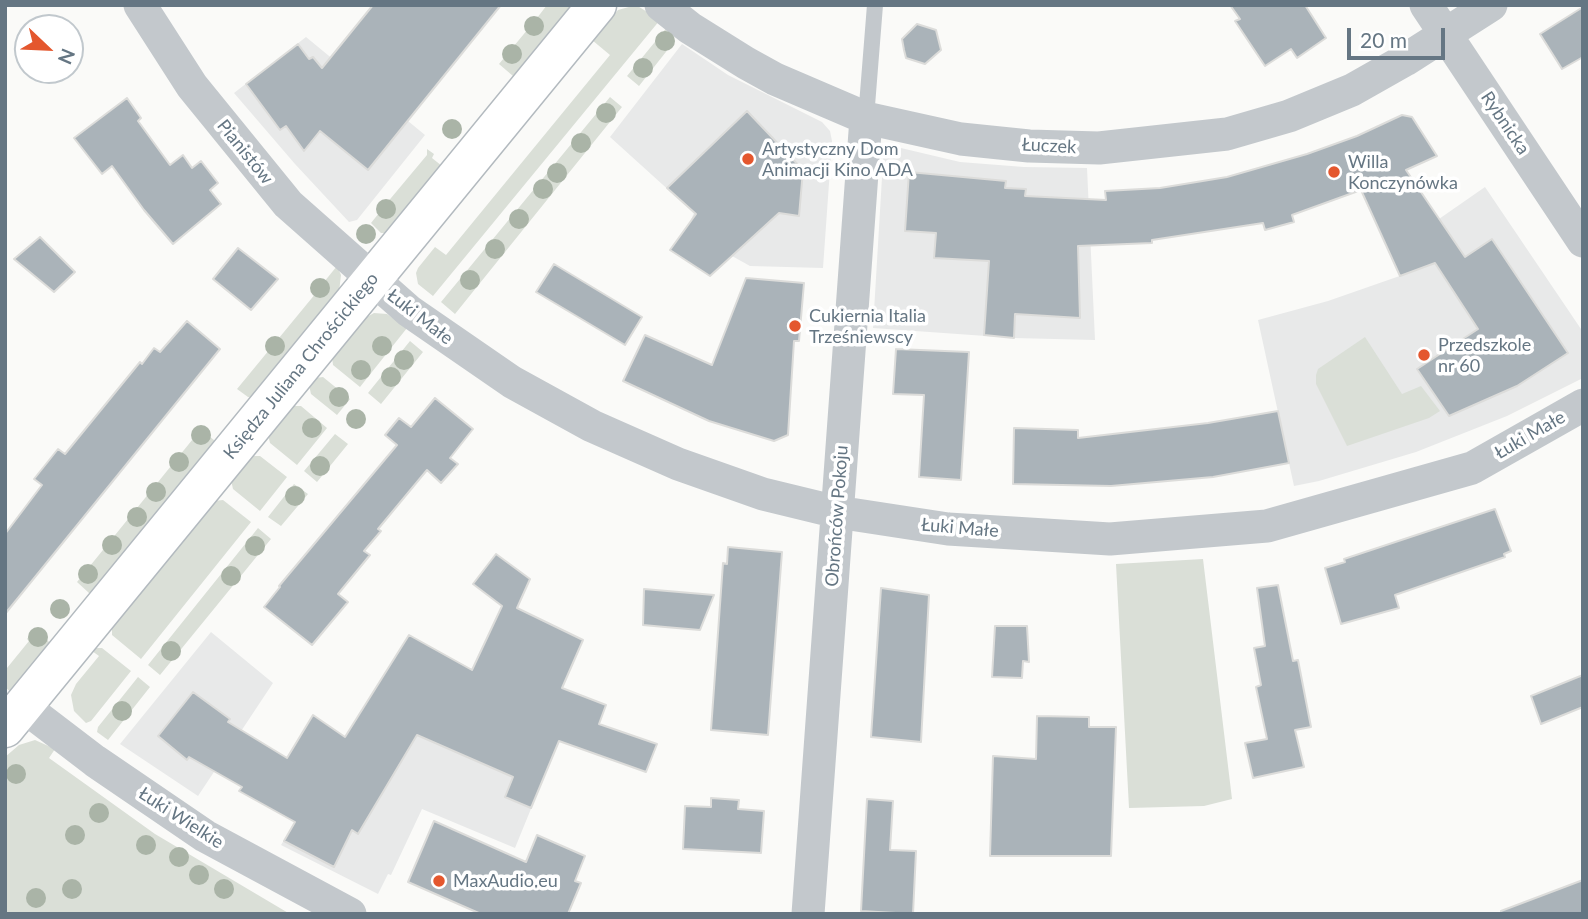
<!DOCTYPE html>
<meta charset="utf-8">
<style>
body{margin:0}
#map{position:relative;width:1588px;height:919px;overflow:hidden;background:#fafaf8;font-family:Lato,sans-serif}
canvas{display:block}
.frame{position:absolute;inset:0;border:7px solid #657683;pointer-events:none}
.north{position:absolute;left:14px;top:14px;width:70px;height:70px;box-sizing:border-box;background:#fff;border:2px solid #c1c8cd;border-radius:50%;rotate:113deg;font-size:19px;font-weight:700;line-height:28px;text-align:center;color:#657683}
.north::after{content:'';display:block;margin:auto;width:24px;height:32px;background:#e4572e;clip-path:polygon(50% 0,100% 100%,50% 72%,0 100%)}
.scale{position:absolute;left:1347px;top:28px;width:98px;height:32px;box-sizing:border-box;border:4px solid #657683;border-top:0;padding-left:9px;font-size:21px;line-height:24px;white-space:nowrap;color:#657683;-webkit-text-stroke:5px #fff;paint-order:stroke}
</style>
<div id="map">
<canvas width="1588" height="919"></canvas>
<div class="frame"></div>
<div class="north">N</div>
<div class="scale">20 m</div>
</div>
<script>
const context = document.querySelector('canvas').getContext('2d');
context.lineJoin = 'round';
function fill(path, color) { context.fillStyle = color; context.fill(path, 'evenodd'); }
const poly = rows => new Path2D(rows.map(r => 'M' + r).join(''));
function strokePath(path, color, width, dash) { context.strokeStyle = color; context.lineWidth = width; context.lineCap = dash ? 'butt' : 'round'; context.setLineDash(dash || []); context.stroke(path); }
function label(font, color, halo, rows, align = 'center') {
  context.font = font + ' Lato,sans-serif'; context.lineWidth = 7; context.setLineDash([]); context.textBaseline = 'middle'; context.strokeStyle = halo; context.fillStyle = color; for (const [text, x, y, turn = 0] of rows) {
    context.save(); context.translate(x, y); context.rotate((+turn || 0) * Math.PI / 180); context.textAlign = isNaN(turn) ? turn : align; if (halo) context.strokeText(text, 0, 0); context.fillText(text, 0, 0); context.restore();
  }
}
const built = poly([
 [306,37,425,135,357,220,349,222,295,164,234,93],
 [682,44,728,75,822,122,830,131,832,141,823,268,750,266,705,241,688,226,694,213,610,137],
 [884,144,960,162,1024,167,1087,168,1095,340,1014,338,873,328],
 [1485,187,1583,332,1583,378,1507,416,1416,452,1319,481,1294,486,1258,320,1328,301,1414,271,1403,244],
 [211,632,273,683,198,796,120,744],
 [409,635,486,677,570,713,515,848,422,809,391,875,388,874,378,894,281,845]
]);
const green = poly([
 [547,5,574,5,517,75,513,76,499,64,528,29,527,26,534,17,537,18],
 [636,5,660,20,433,296,418,284,416,273,418,268,435,247,446,255,610,55,592,40,618,10],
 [668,26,675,31,670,40,673,43,639,86,627,76],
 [610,97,622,107,455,314,441,302],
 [427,149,434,154,432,158,442,166,388,233,381,233,371,223,379,213,377,210,383,204,386,204,427,155],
 [337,266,341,275,339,292,253,398,248,397,237,389,316,293,315,289,321,281,324,282],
 [374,313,387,314,407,328,360,387,333,365,332,357,365,318],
 [1365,337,1402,394,1421,386,1440,411,1429,418,1347,446,1316,384,1316,375,1318,369],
 [410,341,423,352,381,404,368,393],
 [323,377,350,399,337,415,311,394,309,385,315,378],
 [292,406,301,406,327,428,297,465,270,443,268,435],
 [201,429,215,441,92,594,89,593,77,582],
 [335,434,348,444,317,482,304,471],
 [252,456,260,456,287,477,260,511,233,489,231,480],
 [294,484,308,494,281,526,268,517],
 [223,500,251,522,141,659,112,635,112,627,214,501],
 [258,528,271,539,160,675,148,665],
 [1203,559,1232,799,1204,806,1129,808,1116,564],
 [34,630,53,645,13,694,5,687,5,667,7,668,29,641,27,639],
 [94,648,102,648,131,671,91,721,86,723,74,711,71,695,76,684,99,656,92,651],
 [138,677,150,687,108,740,97,732,98,727],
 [35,740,55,749,49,758,155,834,290,914,5,914,5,757,19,745]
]);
const building = poly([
 [373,5,501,5,368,170,320,131,304,151,286,126,280,130,246,84,298,44,309,59,313,57,322,68,373,5],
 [1230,5,1305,5,1326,38,1297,58,1291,49,1265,66,1235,21,1240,19,1230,5],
 [1583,7,1583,57,1562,69,1540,34,1583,7],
 [917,24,936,30,941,50,925,64,906,58,904,50,902,39,917,24],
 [127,98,141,118,138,121,170,165,183,155,192,168,201,161,218,183,210,190,221,204,173,244,144,210,112,166,102,174,74,138,127,98],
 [747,111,803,170,799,216,779,213,710,276,670,250,696,214,667,188,747,111],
 [1402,115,1412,117,1437,156,1406,170,1465,257,1492,239,1568,353,1517,386,1449,416,1417,369,1478,329,1435,263,1400,276,1361,190,1292,215,1294,222,1265,230,1263,223,1152,240,1152,243,1078,246,1080,318,1015,314,1014,338,984,335,989,261,934,258,936,233,905,231,909,172,1006,181,1005,188,1026,189,1025,196,1106,200,1105,191,1160,188,1227,177,1307,154,1357,136,1402,115],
 [40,237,75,272,54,292,14,259,40,237],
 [238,248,278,279,251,310,213,279,238,248],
 [554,264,642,317,625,345,536,292,554,264],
 [746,278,804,283,799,341,794,341,788,435,774,441,709,421,623,381,645,335,712,365,746,278],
 [187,321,220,349,5,614,5,534,42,485,34,479,58,449,65,454,140,362,142,364,154,348,160,352,187,321],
 [896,349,969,352,961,480,919,477,924,395,893,394,896,349],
 [435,398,473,429,450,458,458,464,441,483,427,470,378,529,381,531,364,551,370,555,338,594,348,602,312,645,264,607,280,587,279,586,397,445,385,435,399,418,411,427,435,398],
 [1278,411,1289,463,1213,477,1111,486,1013,484,1014,428,1078,430,1078,438,1208,423,1278,411],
 [1495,509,1511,551,1504,554,1505,557,1395,595,1399,608,1341,624,1325,568,1345,562,1344,559,1495,509],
 [728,547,782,552,768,735,711,730,723,563,727,564,728,547],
 [496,554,530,579,517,608,583,640,562,688,606,705,599,724,657,744,646,772,559,741,531,808,505,797,513,777,417,735,358,834,352,830,334,867,284,841,295,822,239,791,242,787,189,757,187,760,158,736,193,692,230,719,228,722,287,758,313,715,345,737,409,635,472,670,502,606,473,584,496,554],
 [1278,585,1293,661,1298,660,1311,727,1295,730,1304,767,1253,778,1245,743,1267,739,1256,687,1261,685,1254,648,1265,646,1257,588,1278,585],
 [881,588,929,595,921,742,871,737,881,588],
 [644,589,714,595,700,630,665,627,643,625,644,589],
 [995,626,1027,626,1029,662,1023,661,1022,678,992,677,995,626],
 [1583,675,1583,707,1541,724,1531,696,1583,675],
 [1037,716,1089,717,1089,727,1116,727,1111,856,990,856,993,756,1036,759,1037,716],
 [711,798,739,800,738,809,764,811,761,853,683,849,685,806,711,807,711,798],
 [867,799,893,801,890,850,916,851,913,914,861,911,867,799],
 [434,821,526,862,537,835,585,856,575,881,581,883,568,914,481,914,408,882,434,821],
 [1583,880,1583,914,1501,914,1501,911,1583,880]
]);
const lane = poly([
 [866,118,875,5]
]);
const street = poly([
 [140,5,192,86,288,204,409,311,512,382,592,426,678,464,763,494,837,512,948,529,1110,539,1267,526,1472,468,1583,405],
 [661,5,690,28,746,63,775,79,866,118,961,139,1029,146,1099,148,1227,134,1289,116,1352,90,1405,60,1491,5],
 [1426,5,1583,241],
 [23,706,95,761,205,836,350,914],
 [808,914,866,118]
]);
const secondary = poly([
 [5,728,597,5]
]);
const trees = [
 [534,26],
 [665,41],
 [512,54],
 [643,68],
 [606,113],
 [452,129],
 [581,143],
 [557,173],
 [543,189],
 [386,209],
 [519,219],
 [366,234],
 [495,249],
 [470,280],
 [320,288],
 [275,346],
 [382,346],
 [404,360],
 [361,370],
 [391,377],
 [339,397],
 [356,419],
 [312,428],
 [201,435],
 [179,462],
 [320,466],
 [156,492],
 [295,496],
 [137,517],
 [112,545],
 [255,546],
 [88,574],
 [231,576],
 [60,609],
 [38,637],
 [171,651],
 [122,711],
 [16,774],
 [99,813],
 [75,835],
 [146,845],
 [179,857],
 [199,875],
 [72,889],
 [224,889],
 [36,898]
];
const markers = [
 [748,159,7,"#e4572e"],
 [1334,172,7,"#e4572e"],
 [795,326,7,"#e4572e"],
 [1424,355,7,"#e4572e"],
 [439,881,7,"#e4572e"]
];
const streetNames = [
 ["Rybnicka",1505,123,56],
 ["Łuczek",1049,146,3],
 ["Pianistów",245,152,51],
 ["Łuki Małe",420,317,38],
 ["Księdza Juliana Chrościckiego",301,366,-51],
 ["Łuki Małe",1530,435,-30],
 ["Obrońców Pokoju",837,516,-86],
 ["Łuki Małe",960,528,5],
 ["Łuki Wielkie",181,818,33]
];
const poiNames = [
 ["Artystyczny Dom",762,149],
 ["Animacji Kino ADA",762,170],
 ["Willa",1348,162],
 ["Konczynówka",1348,183],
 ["Cukiernia Italia",809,316],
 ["Trześniewscy",809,337],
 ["Przedszkole",1438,345],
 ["nr 60",1438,366],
 ["MaxAudio.eu",453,881]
];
fill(built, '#e8e9e9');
fill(green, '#dadfd7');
fill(building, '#aab3b9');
strokePath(building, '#dcdcda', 2);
strokePath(secondary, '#b3babf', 41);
strokePath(lane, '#c3c8cc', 16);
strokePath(street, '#c3c8cc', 33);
strokePath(secondary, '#fff', 38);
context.fillStyle = '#aab4a7';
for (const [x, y] of trees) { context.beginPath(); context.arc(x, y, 10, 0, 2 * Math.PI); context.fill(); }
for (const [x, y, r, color] of markers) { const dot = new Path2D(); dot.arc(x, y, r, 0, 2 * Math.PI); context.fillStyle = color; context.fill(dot); strokePath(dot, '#fff', 2.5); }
label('18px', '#657683', '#fff', streetNames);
label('18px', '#657683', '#fff', poiNames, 'left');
</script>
